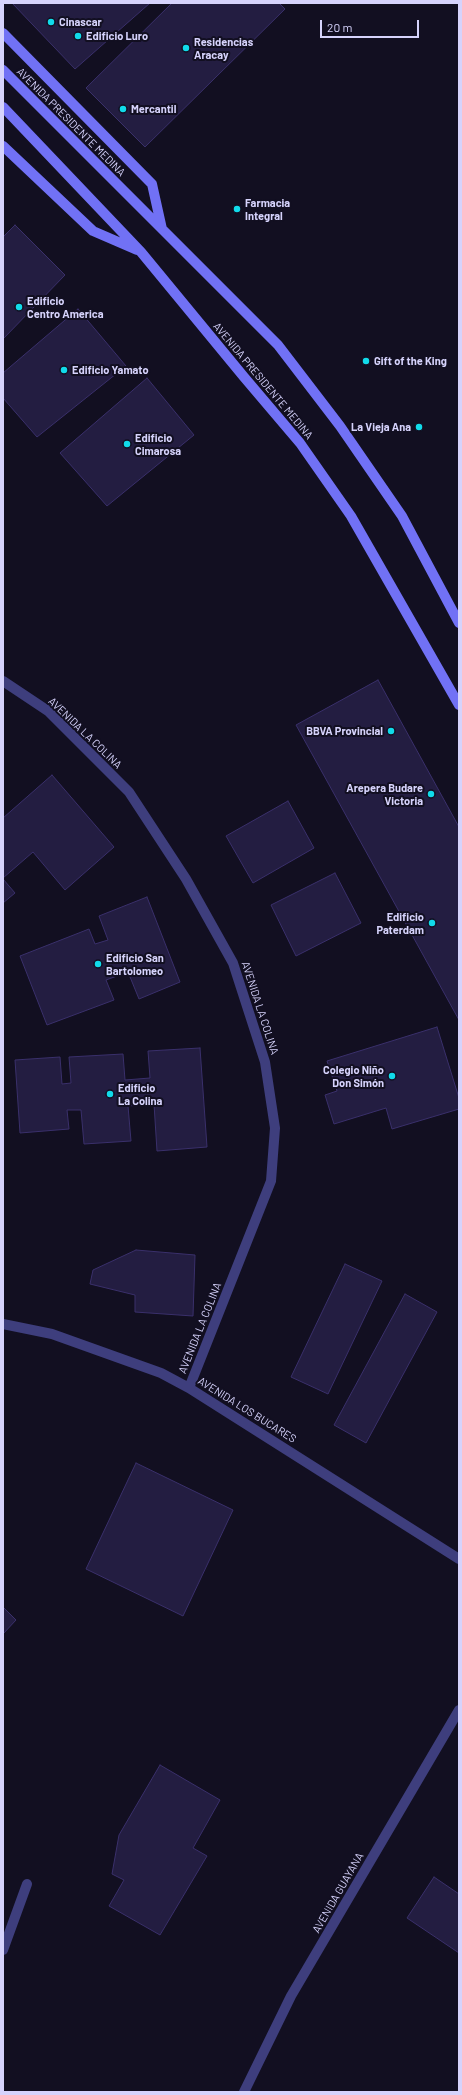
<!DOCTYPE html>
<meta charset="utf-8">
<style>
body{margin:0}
#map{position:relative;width:462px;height:2095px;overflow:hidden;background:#120f21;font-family:Barlow,sans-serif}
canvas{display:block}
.frame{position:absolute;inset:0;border:4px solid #d6d3fc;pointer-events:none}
.scale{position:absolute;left:320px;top:20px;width:99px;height:18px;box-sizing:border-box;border:2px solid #d6d3fc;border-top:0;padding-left:5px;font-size:12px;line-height:14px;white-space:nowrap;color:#d6d3fc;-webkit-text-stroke:3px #120f21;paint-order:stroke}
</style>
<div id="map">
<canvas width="462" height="2095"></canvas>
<div class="frame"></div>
<div class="scale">20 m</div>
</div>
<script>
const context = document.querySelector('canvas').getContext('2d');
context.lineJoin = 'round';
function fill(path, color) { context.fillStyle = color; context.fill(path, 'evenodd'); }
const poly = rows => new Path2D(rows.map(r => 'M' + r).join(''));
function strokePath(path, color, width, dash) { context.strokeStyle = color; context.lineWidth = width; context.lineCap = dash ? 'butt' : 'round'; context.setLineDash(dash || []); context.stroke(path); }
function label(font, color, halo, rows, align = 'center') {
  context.font = font + ' Barlow,sans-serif'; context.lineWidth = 4; context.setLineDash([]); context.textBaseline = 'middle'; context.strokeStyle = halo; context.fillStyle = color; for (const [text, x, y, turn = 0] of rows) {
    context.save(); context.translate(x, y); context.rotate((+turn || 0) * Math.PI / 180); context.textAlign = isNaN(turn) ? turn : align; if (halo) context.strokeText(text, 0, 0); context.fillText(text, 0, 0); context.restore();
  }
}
const building = poly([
 [12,3,150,3,75,69,12,3],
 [172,3,279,3,285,9,145,147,86,88,172,3],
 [15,225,65,275,3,339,3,237,15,225],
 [78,309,126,366,37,437,3,398,3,373,78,309],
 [147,378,194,435,107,506,60,453,147,378],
 [378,680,459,827,459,1020,296,725,378,680],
 [52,775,114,847,65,890,33,852,3,878,3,818,52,775],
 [288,801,314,848,253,883,226,836,288,801],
 [335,873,361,923,296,956,271,905,335,873],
 [3,879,15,893,3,903,3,879],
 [147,897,180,982,139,999,128,972,106,980,114,1000,47,1025,20,956,89,929,95,944,108,940,99,916,147,897],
 [437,1027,459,1098,459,1109,392,1129,386,1108,334,1124,325,1095,337,1091,327,1061,437,1027],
 [200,1048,207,1147,157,1151,154,1104,128,1106,131,1141,84,1144,81,1110,67,1110,69,1129,20,1133,15,1060,60,1057,62,1084,71,1083,69,1057,123,1054,125,1080,150,1078,148,1051,200,1048],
 [136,1250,195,1255,193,1316,135,1312,135,1295,90,1284,93,1270,136,1250],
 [345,1264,382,1281,328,1394,291,1377,345,1264],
 [405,1294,437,1312,366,1443,334,1425,405,1294],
 [136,1463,233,1510,183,1616,86,1569,136,1463],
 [3,1607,16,1620,3,1634,3,1607],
 [160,1765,220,1800,193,1848,207,1856,160,1935,109,1906,124,1880,112,1874,119,1835,160,1765],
 [434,1877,459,1894,459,1953,407,1918,434,1877]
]);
const street = poly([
 [3,681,48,711,129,792,186,879,233,963,265,1062,275,1128,271,1181,189,1388],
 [3,1324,52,1334,161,1373,189,1388,459,1559],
 [3,1950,27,1884],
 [244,2092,291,1996,459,1710]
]);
const secondary = poly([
 [3,33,152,184,162,229],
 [3,70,278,345,340,426,402,516,459,623],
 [3,107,141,252,244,377,300,443,351,516,459,705],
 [3,146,93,231,137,250]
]);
const markers = [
 [51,22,4,"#11dbea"],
 [78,36,4,"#11dbea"],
 [186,48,4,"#11dbea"],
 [123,109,4,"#11dbea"],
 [237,209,4,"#11dbea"],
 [19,307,4,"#11dbea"],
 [366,361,4,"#11dbea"],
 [64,370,4,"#11dbea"],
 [419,427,4,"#11dbea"],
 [127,444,4,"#11dbea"],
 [391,731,4,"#11dbea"],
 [431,794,4,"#11dbea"],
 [432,923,4,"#11dbea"],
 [98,964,4,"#11dbea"],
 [392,1076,4,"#11dbea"],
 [110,1094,4,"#11dbea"]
];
const poiNames = [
 ["Cinascar",59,22],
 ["Edificio Luro",86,36],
 ["Residencias",194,42],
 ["Aracay",194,55],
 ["Mercantil",131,109],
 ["Farmacia",245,203],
 ["Integral",245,216],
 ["Edificio",27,301],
 ["Centro America",27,314],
 ["Gift of the King",374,361],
 ["Edificio Yamato",72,370],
 ["La Vieja Ana",411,427,"right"],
 ["Edificio",135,438],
 ["Cimarosa",135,451],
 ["BBVA Provincial",383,731,"right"],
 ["Arepera Budare",423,788,"right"],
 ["Victoria",423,801,"right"],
 ["Edificio",424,917,"right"],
 ["Paterdam",424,930,"right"],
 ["Edificio San",106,958],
 ["Bartolomeo",106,971],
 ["Colegio Niño",384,1070,"right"],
 ["Don Simón",384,1083,"right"],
 ["Edificio",118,1088],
 ["La Colina",118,1101]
];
const streetNames = [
 ["AVENIDA PRESIDENTE MEDINA",71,122,45],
 ["AVENIDA PRESIDENTE MEDINA",263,381,50],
 ["AVENIDA LA COLINA",85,733,44],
 ["AVENIDA LA COLINA",260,1008,72],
 ["AVENIDA LA COLINA",200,1328,-68],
 ["AVENIDA LOS BUCARES",247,1410,32],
 ["AVENIDA GUAYANA",338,1893,-60]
];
fill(building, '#231d41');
strokePath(building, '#3a306b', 1);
strokePath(street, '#3e3e7d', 10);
strokePath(secondary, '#7171f5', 10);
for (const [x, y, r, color] of markers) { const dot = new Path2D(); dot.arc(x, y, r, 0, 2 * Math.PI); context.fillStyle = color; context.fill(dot); strokePath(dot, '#120f21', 1.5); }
label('bold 11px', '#d6d3fc', '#120f21', poiNames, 'left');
label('11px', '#d6d3fc', '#120f21', streetNames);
</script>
